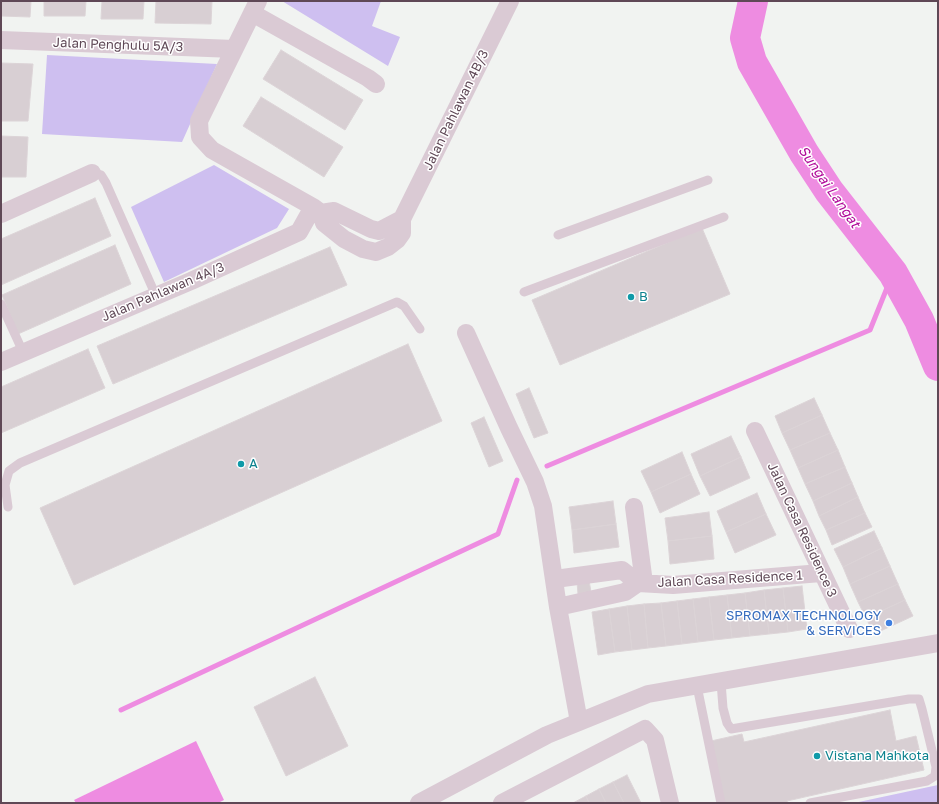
<!DOCTYPE html>
<style>
body{margin:0}
#map{position:relative;width:939px;height:804px;overflow:hidden;background:#f1f3f1;font-family:"Golos Text",sans-serif}
canvas{display:block}
.frame{position:absolute;inset:0;border:2px solid #5f4856;pointer-events:none}
</style>
<div id="map">
<canvas width="939" height="804"></canvas>
<div class="frame"></div>
</div>
<script>
const context = document.querySelector('canvas').getContext('2d');
context.lineJoin = 'round';
function fill(path, color) { context.fillStyle = color; context.fill(path, 'evenodd'); }
const poly = rows => new Path2D(rows.map(r => 'M' + r).join(''));
function strokePath(path, color, width, dash) { context.strokeStyle = color; context.lineWidth = width; context.lineCap = dash ? 'butt' : 'round'; context.setLineDash(dash || []); context.stroke(path); }
function label(font, color, halo, rows, align = 'center') {
  context.font = font + ' "Golos Text",sans-serif'; context.lineWidth = 3; context.setLineDash([]); context.textBaseline = 'middle'; context.strokeStyle = halo; context.fillStyle = color; for (const [text, x, y, turn = 0] of rows) {
    context.save(); context.translate(x, y); context.rotate((+turn || 0) * Math.PI / 180); context.textAlign = isNaN(turn) ? turn : align; if (halo) context.strokeText(text, 0, 0); context.fillText(text, 0, 0); context.restore();
  }
}
const green = poly([
 [282,1,381,1,372,26,400,37,388,66],
 [47,55,217,64,182,142,42,134],
 [214,165,289,209,277,228,164,282,131,207],
 [938,785,938,803,854,803]
]);
const water = poly([
 [196,741,224,800,218,803,76,803,74,800]
]);
const stream = poly([
 [547,466,870,330,893,273],
 [121,710,498,534,517,480]
]);
const river = poly([
 [753,1,745,38,752,62,804,153,829,191,893,273,919,320,938,366]
]);
const building = poly([
 [1,1,31,1,30,17,1,16,1,1],
 [44,1,86,1,85,16,44,16,44,1],
 [102,1,144,1,143,19,101,19,102,1],
 [156,1,212,1,211,24,155,23,156,1],
 [281,50,363,100,345,130,263,79,281,50],
 [1,63,33,64,28,121,1,121,1,63],
 [261,97,343,147,324,177,243,126,261,97],
 [1,136,28,137,26,177,1,177,1,136],
 [95,198,111,236,1,285,1,239,95,198],
 [702,228,730,294,560,365,532,300,702,228],
 [115,245,131,284,18,334,2,295,115,245],
 [330,247,347,285,113,384,97,346,330,247],
 [408,344,442,421,74,585,40,508,408,344],
 [88,349,105,388,1,433,1,387,88,349],
 [529,388,548,433,534,438,516,394,529,388],
 [814,398,822,415,782,433,775,416,814,398],
 [822,415,830,433,790,450,782,433,822,415],
 [484,417,503,461,489,467,471,423,484,417],
 [830,433,838,450,798,468,790,450,830,433],
 [731,436,741,457,700,476,691,454,731,436],
 [838,450,845,467,805,484,798,468,838,450],
 [682,452,691,474,651,492,641,471,682,452],
 [741,457,750,478,710,496,700,476,741,457],
 [845,467,852,483,813,501,805,484,845,467],
 [691,474,700,494,660,513,651,492,691,474],
 [852,483,858,497,819,516,813,501,852,483],
 [757,493,766,514,726,532,717,511,757,493],
 [858,497,865,513,826,530,819,516,858,497],
 [613,501,616,524,572,530,569,507,613,501],
 [709,512,712,536,668,541,665,518,709,512],
 [865,513,872,527,832,545,826,530,865,513],
 [766,514,776,535,735,553,726,532,766,514],
 [616,524,619,547,574,553,572,530,616,524],
 [874,531,882,548,843,567,834,549,874,531],
 [712,536,714,559,670,564,668,541,712,536],
 [882,548,890,566,850,584,843,567,882,548],
 [890,566,898,584,858,602,850,584,890,566],
 [589,580,591,592,578,594,577,582,589,580],
 [898,584,905,600,866,618,858,602,898,584],
 [802,586,807,629,788,632,783,588,802,586],
 [783,588,788,632,769,634,764,590,783,588],
 [764,590,769,634,750,636,745,593,764,590],
 [745,593,750,636,732,638,727,595,745,593],
 [727,595,732,638,714,640,709,597,727,595],
 [709,597,714,640,698,642,693,599,709,597],
 [693,599,698,642,682,644,677,601,693,599],
 [905,600,913,616,874,634,866,618,905,600],
 [677,601,682,644,666,646,661,603,677,601],
 [661,603,666,646,648,648,644,604,661,603],
 [644,604,648,648,632,650,627,606,644,604],
 [627,606,632,650,615,652,609,609,627,606],
 [609,609,615,652,598,655,592,612,609,609],
 [315,677,348,746,286,776,254,707,315,677],
 [890,710,896,741,916,736,924,770,787,801,788,803,723,803,711,741,742,734,744,742,890,710],
 [627,775,641,803,624,803,613,782,627,775],
 [613,782,624,803,606,803,599,789,613,782],
 [599,789,606,803,589,803,586,796,599,789],
 [586,796,589,803,573,803,586,796]
]);
const lane = poly([
 [92,173,101,175,106,183,156,296],
 [558,235,708,180],
 [524,292,724,217],
 [1,304,23,352],
 [8,507,5,485,9,471,20,463,397,302,404,306,420,329],
 [721,682,723,708,727,723,731,729,909,699,919,699,922,709,936,767,935,776,927,781,810,803],
 [697,686,721,803]
]);
const street = poly([
 [258,1,199,121,200,137,212,150,313,207,321,213,324,223,344,239,363,249,376,252,388,247,397,240,402,233,402,219,510,1],
 [252,13,368,78,376,84],
 [1,40,234,49],
 [321,213,334,211,371,229,379,231,402,219],
 [1,214,92,173],
 [466,333,509,428,535,482,543,506,558,607,579,722],
 [1,362,191,281,299,232,313,207],
 [755,431,849,629],
 [634,507,644,583],
 [555,579,622,570,638,583],
 [558,607,625,592,638,583,673,585,821,573],
 [419,803,547,735,648,694,938,643],
 [502,803,645,729,655,740,670,803]
]);
const markers = [
 [631,297,4,"#0f9aa8"],
 [241,464,4,"#0f9aa8"],
 [889,623,4,"#3f7fe0"],
 [817,756,4,"#0f9aa8"]
];
const streetNames = [
 ["Jalan Penghulu 5A/3",118,45,2],
 ["Jalan Pahlawan 4B/3",456,110,-64],
 ["Jalan Pahlawan 4A/3",163,292,-23],
 ["Jalan Casa Residence 3",802,530,65],
 ["Jalan Casa Residence 1",730,579,-3]
];
const cultureNames = [
 ["B",639,297],
 ["A",249,464],
 ["Vistana Mahkota",825,756]
];
const shopNames = [
 ["SPROMAX TECHNOLOGY",881,616],
 ["& SERVICES",881,631]
];
const waterNames = [
 ["Sungai Langat",829,187,55]
];
fill(green, '#cebff0');
fill(water, '#ee8ce1');
strokePath(stream, '#ee8ce1', 5);
strokePath(river, '#ee8ce1', 30);
fill(building, '#d8cfd3');
strokePath(building, '#dcd4d7', 1);
strokePath(lane, '#dacad4', 9);
strokePath(street, '#dacad4', 18);
for (const [x, y, r, color] of markers) { const dot = new Path2D(); dot.arc(x, y, r, 0, 2 * Math.PI); context.fillStyle = color; context.fill(dot); strokePath(dot, '#fff', 1.5); }
label('13px', '#5f4856', '#fff', streetNames);
label('13px', '#0d838f', '#fff', cultureNames, 'left');
label('13px', '#366cbe', '#fff', shopNames, 'right');
label('italic 14px', '#b00a99', '#fff', waterNames);
</script>
